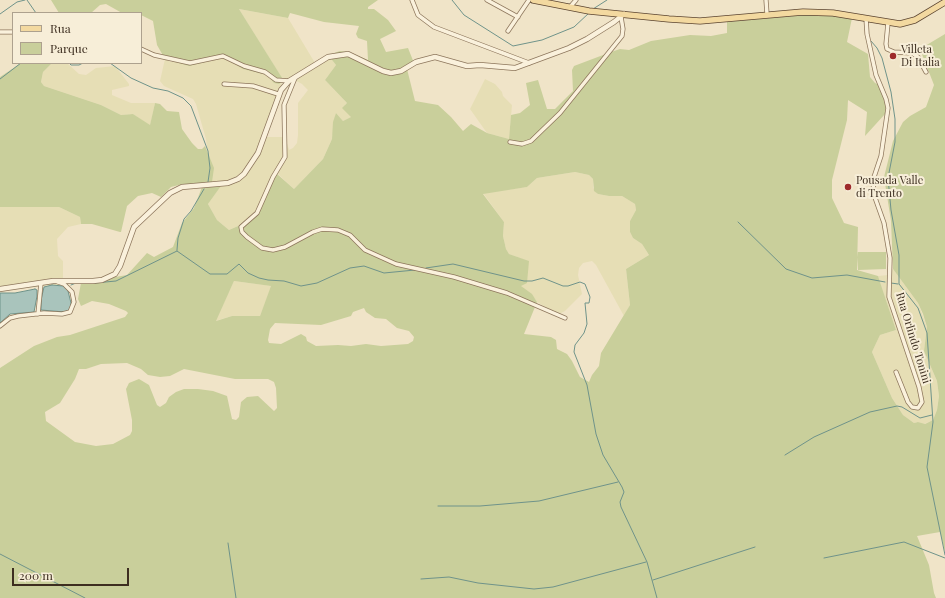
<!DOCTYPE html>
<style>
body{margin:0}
#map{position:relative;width:945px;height:598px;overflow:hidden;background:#f0e4c8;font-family:"Playfair Display",serif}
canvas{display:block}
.legend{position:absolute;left:12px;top:12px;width:130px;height:52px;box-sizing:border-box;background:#f7eed8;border:1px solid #ada18e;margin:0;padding:5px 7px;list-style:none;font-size:12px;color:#3d2e20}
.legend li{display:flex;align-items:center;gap:8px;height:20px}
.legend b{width:20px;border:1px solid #ada18e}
.scale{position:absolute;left:12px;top:568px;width:117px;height:18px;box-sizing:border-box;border:2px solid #3d2e20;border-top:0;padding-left:5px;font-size:12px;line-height:14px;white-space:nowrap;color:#3d2e20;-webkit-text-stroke:3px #f7eed8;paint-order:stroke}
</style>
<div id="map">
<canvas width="945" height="598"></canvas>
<ul class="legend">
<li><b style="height:5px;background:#f3d9a0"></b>Rua</li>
<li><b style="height:11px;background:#c9cf9b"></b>Parque</li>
</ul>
<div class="scale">200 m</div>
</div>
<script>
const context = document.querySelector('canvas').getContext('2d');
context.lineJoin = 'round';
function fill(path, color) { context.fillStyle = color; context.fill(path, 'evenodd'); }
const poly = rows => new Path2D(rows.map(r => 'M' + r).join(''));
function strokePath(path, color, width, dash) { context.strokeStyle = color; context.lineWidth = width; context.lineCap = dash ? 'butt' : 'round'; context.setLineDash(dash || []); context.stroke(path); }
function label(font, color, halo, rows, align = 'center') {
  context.font = font + ' "Playfair Display",serif'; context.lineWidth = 4; context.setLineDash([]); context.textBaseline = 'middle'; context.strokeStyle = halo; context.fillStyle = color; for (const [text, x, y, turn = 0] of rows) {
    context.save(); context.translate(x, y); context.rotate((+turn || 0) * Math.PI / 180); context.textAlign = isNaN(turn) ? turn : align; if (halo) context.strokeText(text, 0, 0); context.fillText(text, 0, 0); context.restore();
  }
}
const farmland = poly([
 [239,9,288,18,315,63,328,55,336,65,325,80,347,103,345,105,351,117,343,121,336,113,332,139,323,159,294,189,277,173,254,214,245,223,229,230,217,220,208,204,222,183,211,182,206,139,196,104,193,99,164,86,160,81,165,59,171,62,221,58,267,75,279,84,282,83,275,100,263,137,285,137,289,150,293,148,297,143,298,135,298,103,308,90,302,84,291,78,283,80],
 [52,63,67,63,79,74,86,75,96,68,115,66,129,84,129,86,112,90,112,95,131,103,155,103,150,126,133,114,121,115,101,105,44,86,41,82,43,72],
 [485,79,495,84,502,92,503,96,512,105,509,139,487,133,470,109],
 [575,172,589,175,593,179,593,188,598,194,609,196,622,196,635,204,636,210,630,221,630,232,633,238,642,244,649,255,626,269,630,305,624,316,596,265,592,261,583,263,579,268,578,275,582,294,565,311,561,313,552,311,537,302,535,299,520,286,528,261,509,254,506,249,503,236,504,222,483,193,527,187,537,178],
 [33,205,59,207,80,217,81,224,68,227,57,239,58,256,63,261,63,286,52,285,0,291,0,207],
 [893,269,918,303,927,327,924,351,937,381,939,396,937,410,933,420,924,424,918,422,914,423,903,415,892,398,872,352,880,335,896,330,878,276,888,275],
 [234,281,272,286,260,316,232,316,215,321]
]);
const green = poly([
 [51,0,378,0,368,7,368,9,374,9,388,20,396,31,380,39,386,52,408,48,414,63,407,69,415,101,438,105,451,117,463,131,471,124,487,133,509,139,511,115,520,113,530,105,526,83,538,80,547,109,555,109,573,91,572,70,574,66,611,52,620,49,629,50,651,41,690,35,711,36,727,33,727,22,815,14,841,15,852,18,847,42,868,54,870,77,875,83,880,85,887,99,886,108,885,114,865,136,867,112,848,100,847,120,832,180,832,198,844,223,858,227,857,270,878,276,896,330,880,335,872,352,892,398,903,415,914,423,918,422,925,424,933,420,937,410,939,396,937,381,924,351,927,327,923,314,918,303,893,269,891,221,884,177,893,141,903,122,910,116,926,107,934,85,920,49,945,34,945,552,940,532,917,536,929,565,934,593,936,598,0,598,0,368,34,346,57,337,70,335,125,317,128,313,126,311,109,304,92,301,81,306,78,299,81,283,127,275,147,253,154,257,173,247,182,223,194,208,202,187,183,184,171,187,161,197,152,193,138,196,127,206,121,232,120,232,92,224,81,224,80,217,59,207,0,207,0,77,21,63,52,63,43,72,41,82,44,86,101,105,121,115,133,114,150,125,155,103,160,104,167,111,179,112,182,129,192,143,198,149,202,149,205,146,214,168,212,182,223,183,208,204,217,220,229,230,245,223,254,214,276,173,294,189,323,159,332,139,333,122,336,113,343,121,351,117,342,108,347,103,325,80,336,65,328,55,340,51,349,52,368,60,367,41,358,38,356,34,359,26,324,22,290,13,288,18,239,9,284,81,279,84,274,83,267,75,243,69,228,60,221,58,189,66,165,59,157,45,153,21,141,15,141,13,122,13,106,4,100,5,91,13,59,13],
 [575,172,589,175,593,179,594,191,598,194,609,196,622,196,635,204,636,210,630,221,630,232,633,238,642,244,649,255,626,269,630,305,601,353,599,366,592,375,589,382,580,377,572,361,567,354,557,349,556,340,551,337,524,334,537,302,532,294,521,286,527,283,529,261,509,254,506,249,503,236,504,222,483,194,527,187,537,178],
 [234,281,271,286,260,316,232,316,216,321],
 [364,308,366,312,375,318,386,319,397,328,409,331,414,337,413,341,408,344,381,346,366,344,351,346,338,345,316,346,307,341,306,337,301,334,281,344,269,343,268,340,270,329,275,323,321,325,351,316,353,312],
 [127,363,141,369,148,375,160,377,170,376,184,369,235,379,268,379,274,382,276,388,277,408,274,411,258,396,247,397,241,402,239,417,236,420,232,419,227,396,213,391,198,389,184,389,176,392,169,397,166,403,160,407,157,405,149,385,139,379,129,383,126,389,132,420,132,431,130,435,113,444,96,446,75,442,46,421,45,412,60,403,75,379,79,369,86,369,101,364],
 [857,252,886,252,886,269,858,270]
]);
const water = poly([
 [52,285,63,286,68,291,71,303,71,309,65,312,41,310,41,300,44,287,52,285],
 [35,289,37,290,37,296,34,312,10,314,0,323,0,293,15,293,35,289]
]);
const stream = poly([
 [27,0,36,13],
 [452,0,464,15,513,46,542,40,574,27,589,13],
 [593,9,607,0],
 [0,14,17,2,25,0],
 [871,41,877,48,882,58,891,92,895,119,895,142,888,178,891,210,899,255,899,284,918,308,927,333,933,422,927,467,945,555],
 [69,63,71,65,79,65,83,63],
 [110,63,131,78,153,88,168,91,183,98,191,106,208,151,210,168,208,182],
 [0,79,21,63],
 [738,222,786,269,812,278,847,275,885,282],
 [177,250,178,238,184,219,191,211,204,189],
 [177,251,210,274,227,274,239,264,248,273,259,278,268,280,284,281,301,286,317,283,350,268,364,266,384,273,415,270],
 [426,268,453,264,524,281,532,281,543,278,563,286,568,286,580,282,585,284,590,297,589,303,585,303,587,324,584,333,575,345,574,352,587,385,596,434,603,455,622,487,624,492,620,502,621,507,647,562,657,598],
 [95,283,116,281,177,251],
 [891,283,898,284],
 [71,285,76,283],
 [785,455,814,437,870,412,897,406,902,407,920,418,932,415],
 [438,506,480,506,539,501,618,482],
 [228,543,236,598],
 [0,554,85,598],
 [824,558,904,542,945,558],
 [421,579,449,577,478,583,534,589,553,587,646,562],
 [653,580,755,547]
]);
const minor = poly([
 [412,0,418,15,434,27,529,63],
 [487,0,518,17],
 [766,0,767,14],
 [570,7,576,0],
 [866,18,867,34,876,75,886,99,888,108,881,156,874,177,873,192,884,223,890,258,889,297,919,387,922,402,918,408,912,407,908,402,896,372],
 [888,23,886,44,887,49,894,52,912,53,918,57,926,72],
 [508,31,529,0],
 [0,32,13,32],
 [141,49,154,55,190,63,223,56,244,66,265,72,276,80,289,81],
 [295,78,284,105,285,157,273,177,257,213,241,227,242,232,247,237,262,248,273,250,285,247,313,232,322,229,338,230,350,235,365,250,396,264,454,277,507,293,565,318],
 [224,84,253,86,278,94],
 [510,142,522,144,531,141,560,113,622,36,623,29,621,17],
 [38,314,41,283],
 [0,326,10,318,18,316,44,313,62,314,70,312,74,302,72,292,64,284,58,282]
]);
const tertiary = poly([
 [0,289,53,281,93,281,102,280,115,274,120,266,134,227,170,193,182,187,228,183,238,179,244,174,258,153,281,90,289,81,328,57,348,54,383,71,391,73,401,71,416,62,435,57,467,66,480,65,515,68,569,48,587,39,614,22,624,14]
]);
const primary = poly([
 [533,0,589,11,669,19,700,21,803,12,833,13,900,24,915,20,945,2]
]);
const markers = [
 [893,56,4,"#9e2a2b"],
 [848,187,4,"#9e2a2b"]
];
const poiNames = [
 ["Villeta",901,50],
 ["Di Italia",901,63],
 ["Pousada Valle",856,181],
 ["di Trento",856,194]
];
const streetNames = [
 ["Rua Orlindo Tonini",913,338,73]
];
fill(farmland, '#e6deb5');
fill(green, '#c9cf9b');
fill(water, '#a9c4bc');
strokePath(water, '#6f938a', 1);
strokePath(stream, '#6f938a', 1);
strokePath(minor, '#8d765c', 5);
strokePath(tertiary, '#8d765c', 6);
strokePath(primary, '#5b4430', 7);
strokePath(minor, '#faf1dc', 3.5);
strokePath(tertiary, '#faf1dc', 4.5);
strokePath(primary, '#f3d9a0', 5.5);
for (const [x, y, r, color] of markers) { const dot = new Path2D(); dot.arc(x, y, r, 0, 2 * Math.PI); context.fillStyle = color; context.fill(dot); strokePath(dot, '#f7eed8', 1.5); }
label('11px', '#3d2e20', '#f7eed8', poiNames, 'left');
label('11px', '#3d2e20', '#f7eed8', streetNames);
</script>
